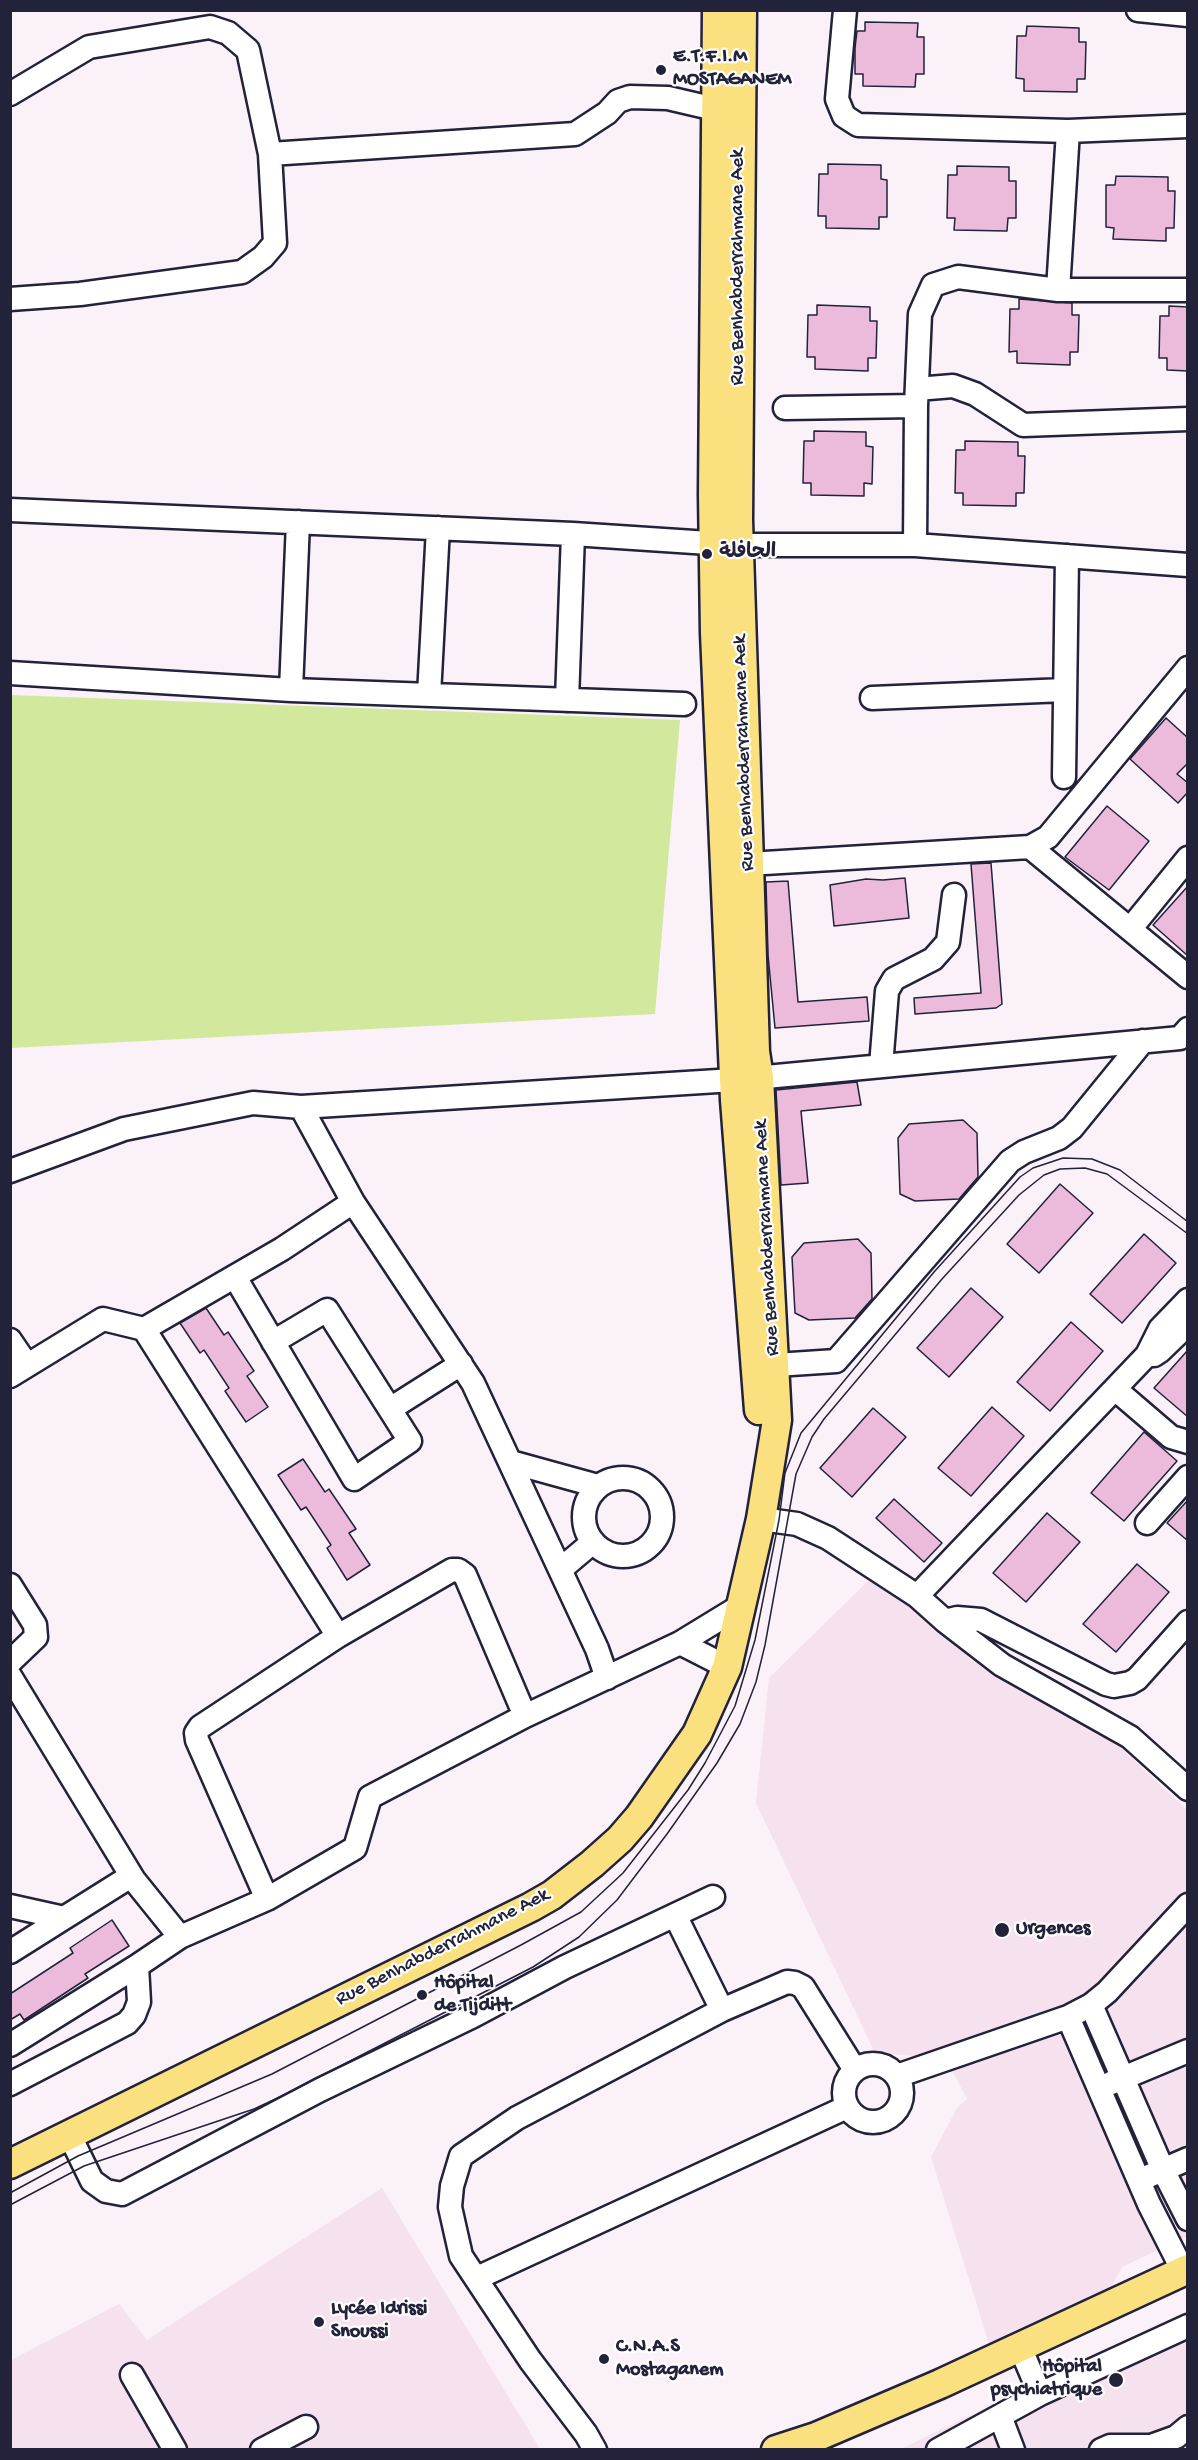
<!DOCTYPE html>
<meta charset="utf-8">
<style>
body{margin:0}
#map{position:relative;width:1198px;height:2460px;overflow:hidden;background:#fbf1f8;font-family:"Gochi Hand",sans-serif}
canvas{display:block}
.frame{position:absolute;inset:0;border:12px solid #22223b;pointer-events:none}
</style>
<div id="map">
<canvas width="1198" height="2460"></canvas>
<div class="frame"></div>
</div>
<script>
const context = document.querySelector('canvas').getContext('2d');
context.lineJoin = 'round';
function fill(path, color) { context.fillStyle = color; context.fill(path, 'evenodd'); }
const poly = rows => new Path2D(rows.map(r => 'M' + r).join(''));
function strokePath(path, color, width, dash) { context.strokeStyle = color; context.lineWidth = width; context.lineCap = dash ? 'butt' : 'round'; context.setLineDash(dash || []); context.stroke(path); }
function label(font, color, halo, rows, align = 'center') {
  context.font = font + ' "Gochi Hand","Playpen Sans Arabic",sans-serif'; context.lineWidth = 4.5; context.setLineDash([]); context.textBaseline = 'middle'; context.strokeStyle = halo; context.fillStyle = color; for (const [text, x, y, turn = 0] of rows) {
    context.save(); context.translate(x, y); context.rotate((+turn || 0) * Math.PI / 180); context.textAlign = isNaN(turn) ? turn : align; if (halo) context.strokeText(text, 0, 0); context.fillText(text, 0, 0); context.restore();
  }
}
const built = poly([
 [870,1579,895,1592,1121,1748,1187,1810,1187,2236,1122,2267,1110,2289,990,2347,931,2157,957,2108,967,2099,942,2051,928,2057,875,2053,756,1803,769,1678],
 [382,2188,540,2449,11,2450,11,2360,119,2304,147,2340],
 [1187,2311,1187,2449,901,2449]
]);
const green = poly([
 [11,695,680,720,655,1014,11,1048]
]);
const building = poly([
 [865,22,918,23,917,37,924,37,924,74,916,74,915,87,863,86,863,74,855,74,855,48,857,31,865,31,865,22],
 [1027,26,1079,28,1079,42,1086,42,1085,79,1077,79,1077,92,1024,91,1024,79,1016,78,1017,36,1026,36,1027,26],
 [828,164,881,165,881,179,887,180,887,217,879,217,879,229,826,228,826,216,818,216,819,174,828,174,828,164],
 [957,166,1009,167,1009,181,1016,181,1016,218,1008,218,1007,231,954,230,955,218,947,218,948,175,957,175,957,166],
 [1116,176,1168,177,1168,191,1175,191,1174,228,1166,228,1166,241,1113,239,1114,228,1106,227,1106,185,1115,185,1116,176],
 [1019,299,1072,303,1072,315,1079,315,1078,352,1070,352,1070,365,1017,363,1017,351,1009,352,1010,309,1019,309,1019,299],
 [817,305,870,307,870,321,877,321,876,358,868,358,868,371,815,369,815,357,807,357,808,315,817,315,817,305],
 [1169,306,1188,307,1188,371,1167,370,1167,358,1159,358,1160,316,1169,316,1169,306],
 [814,431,866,432,866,446,873,447,872,484,864,483,864,496,811,495,811,483,803,483,804,441,814,441,814,431],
 [965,441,1018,442,1018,456,1025,456,1024,493,1016,493,1016,506,963,505,963,493,955,493,956,450,965,450,965,441],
 [1166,718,1188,738,1188,763,1177,774,1188,783,1188,792,1178,803,1130,759,1166,718],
 [1107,806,1149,841,1109,890,1065,857,1107,806],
 [991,863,1002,1004,996,1008,915,1014,914,998,981,993,971,864,991,863],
 [905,878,909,918,834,926,830,885,866,879,883,880,905,878],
 [788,881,798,1002,867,997,869,1021,775,1028,768,955,766,882,788,881],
 [1188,886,1188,956,1153,925,1188,886],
 [857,1082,861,1105,801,1111,808,1183,781,1185,776,1090,857,1082],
 [963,1120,977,1133,978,1177,959,1199,915,1201,900,1194,898,1138,909,1124,963,1120],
 [1060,1184,1093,1213,1039,1273,1007,1244,1060,1184],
 [1144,1234,1176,1263,1122,1323,1090,1294,1144,1234],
 [858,1239,871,1253,872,1299,855,1318,809,1320,795,1313,792,1257,804,1243,858,1239],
 [971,1288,1003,1317,949,1377,917,1348,971,1288],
 [206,1308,224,1335,228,1332,254,1371,247,1376,268,1407,246,1422,225,1391,229,1388,204,1350,200,1353,180,1323,206,1308],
 [1071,1322,1103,1351,1050,1411,1017,1382,1071,1322],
 [1188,1350,1188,1417,1154,1388,1188,1350],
 [992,1407,1024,1436,971,1496,938,1468,992,1407],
 [873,1408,906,1437,852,1497,820,1468,873,1408],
 [1144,1432,1177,1461,1124,1521,1091,1493,1144,1432],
 [303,1459,325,1492,329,1489,356,1529,349,1533,370,1565,347,1580,327,1548,331,1545,306,1507,301,1510,278,1475,303,1459],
 [894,1499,942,1543,924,1562,876,1518,894,1499],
 [1188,1500,1188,1541,1167,1523,1188,1500],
 [1047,1513,1080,1542,1026,1602,993,1573,1047,1513],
 [1137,1564,1169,1592,1116,1652,1083,1624,1137,1564],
 [112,1920,129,1946,85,1974,88,1978,24,2020,20,2014,10,2020,10,1994,73,1953,70,1948,112,1920]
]);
const minor = poly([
 [845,10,837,99,844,116,858,125,1068,131,1188,126],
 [1138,10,1188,15],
 [10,94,89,47,210,27,228,33,248,50,270,154,275,243,263,257,242,272,80,294,10,299],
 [270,154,575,134,607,113,618,101,630,97,668,98,715,109],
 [1058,290,1068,131],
 [917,389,953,386,975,394,1023,425,1188,419],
 [785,408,916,406],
 [10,510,573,534,739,545,915,545,1188,565],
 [915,545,916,406,920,314,933,285,958,277,1058,290,1188,290],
 [10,673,291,690,684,704],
 [291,690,298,522],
 [429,695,438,528],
 [872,698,1065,690],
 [567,700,573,534],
 [1064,777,1067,556],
 [1030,847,1048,837,1188,668],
 [748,864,1030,847,1188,977],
 [1131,928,1188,858],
 [881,1066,887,991,894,979,933,959,948,942,954,895],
 [301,1107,353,1202,473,1383,597,1649,607,1678],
 [10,1171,124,1129,253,1103,301,1107,734,1080,1180,1038,1188,1029],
 [235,1277,354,1479,410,1441,327,1310,273,1342],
 [144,1329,282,1249,353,1202],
 [10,1340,27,1365],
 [1147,1355,1154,1355,1160,1351,1188,1324],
 [776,1365,836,1361,1010,1161,1024,1152,1059,1138,1072,1128,1143,1041],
 [10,1376,103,1319,144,1329,338,1636,200,1727,196,1733,197,1740,267,1899,355,1848,370,1797,525,1716,680,1643,739,1607],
 [1115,1389,1171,1437,1188,1442],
 [390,1409,461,1364],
 [511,1462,598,1486],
 '584 1517a39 39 0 1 1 78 0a39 39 0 1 1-78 0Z',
 [761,1519,797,1524,828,1538,917,1596,945,1621,1002,1665,1130,1737,1188,1789],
 [1147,1523,1188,1477],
 [561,1569,593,1542],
 [10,1585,35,1625,36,1637,10,1662],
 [917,1596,1147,1355,1160,1329,1188,1300],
 [945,1621,957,1618,981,1620,1106,1684,1114,1686,1130,1683,1137,1679,1188,1622],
 [338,1636,452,1570,458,1570,465,1575,525,1716],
 [680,1643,727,1667],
 [10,1676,134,1880,180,1937,267,1899],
 [10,1906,64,1918,131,1876],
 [675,1915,722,2010],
 [10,1952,64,1918],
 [1091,2005,1163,2170,1188,2219],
 [1068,2017,1149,2204,1183,2271],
 [10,2045,137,1966,180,1937],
 '844 2093a29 29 0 1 1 58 0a29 29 0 1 1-58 0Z',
 [897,2076,1068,2017,1091,2005,1107,1992,1188,1905],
 [1111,2083,1188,2051],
 [10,2084,127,2023,134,2015,139,2002,137,1966],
 [69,2134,92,2181,106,2191,122,2194,320,2090,473,2016,565,1967,713,1897],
 [1149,2176,1188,2159],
 [477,2278,847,2107],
 [1020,2347,1040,2394],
 [132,2375,175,2450],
 [1000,2416,1013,2450],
 [262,2450,306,2427],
 [595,2450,586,2434,530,2360,461,2256,450,2207,452,2186,461,2156,517,2118,722,2010,787,1982,795,1983,803,1987,855,2070],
 [938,2450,1040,2394,1188,2326],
 [1101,2450,1110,2446,1151,2446,1176,2437,1188,2427]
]);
const major = poly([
 [717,10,713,494,715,633,735,1100,759,1410],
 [10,2164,531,1907,552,1895,592,1864,620,1839,639,1817,697,1734,727,1667,761,1519,777,1420,759,1078,755,1052,738,520,742,10],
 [776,2450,816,2437,940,2384,1188,2269]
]);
const tram = poly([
 [10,2193,78,2156,272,2074,521,1945,581,1912,623,1873,688,1790,705,1763,735,1706,755,1640,779,1520,785,1473,801,1433,934,1272,1020,1177,1033,1168,1063,1158,1092,1159,1120,1170,1188,1222],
 [10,2205,84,2166,254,2109,282,2096,533,1967,579,1937,617,1900,667,1834,717,1763,740,1724,756,1682,765,1645,796,1474,812,1437,824,1419,942,1279,1019,1195,1044,1175,1060,1169,1085,1168,1107,1174,1188,1234]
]);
const markers = [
 [661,70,6,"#22223b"],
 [707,554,6,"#22223b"],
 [1002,1930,8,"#22223b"],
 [422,1995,6,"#22223b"],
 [319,2322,6,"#22223b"],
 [604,2359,6,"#22223b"],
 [1116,2380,8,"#22223b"]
];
const poiNames = [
 ["E.T.F.I.M",673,58],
 ["MOSTAGANEM",673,81],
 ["الحافلة",719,554],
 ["Urgences",1016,1930],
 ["Hôpital",434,1984],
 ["de Tijditt",434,2007],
 ["Lycée Idrissi",331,2310],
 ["Snoussi",331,2333],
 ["C.N.A.S",616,2348],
 ["Mostaganem",616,2371],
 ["Hôpital",1102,2368,"right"],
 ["psychiatrique",1102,2391,"right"]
];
const streetNames = [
 ["Rue Benhabderrahmane Aek",739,267,-90],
 ["Rue Benhabderrahmane Aek",745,753,-92],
 ["Rue Benhabderrahmane Aek",768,1238,-93],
 ["Rue Benhabderrahmane Aek",443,1948,-27]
];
fill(built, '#f6e1ef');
fill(green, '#d2e89d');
fill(building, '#ecbbdb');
strokePath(building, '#22223b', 1.5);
strokePath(minor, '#22223b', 27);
strokePath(major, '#22223b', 33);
strokePath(minor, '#fff', 22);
strokePath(major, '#fbe080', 28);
strokePath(tram, '#22223b', 1.5);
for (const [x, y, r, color] of markers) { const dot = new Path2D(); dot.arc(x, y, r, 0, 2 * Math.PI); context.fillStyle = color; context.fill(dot); strokePath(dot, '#fff', 2); }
label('bold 20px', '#22223b', '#fff', poiNames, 'left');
label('20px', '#22223b', '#fff', streetNames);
</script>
